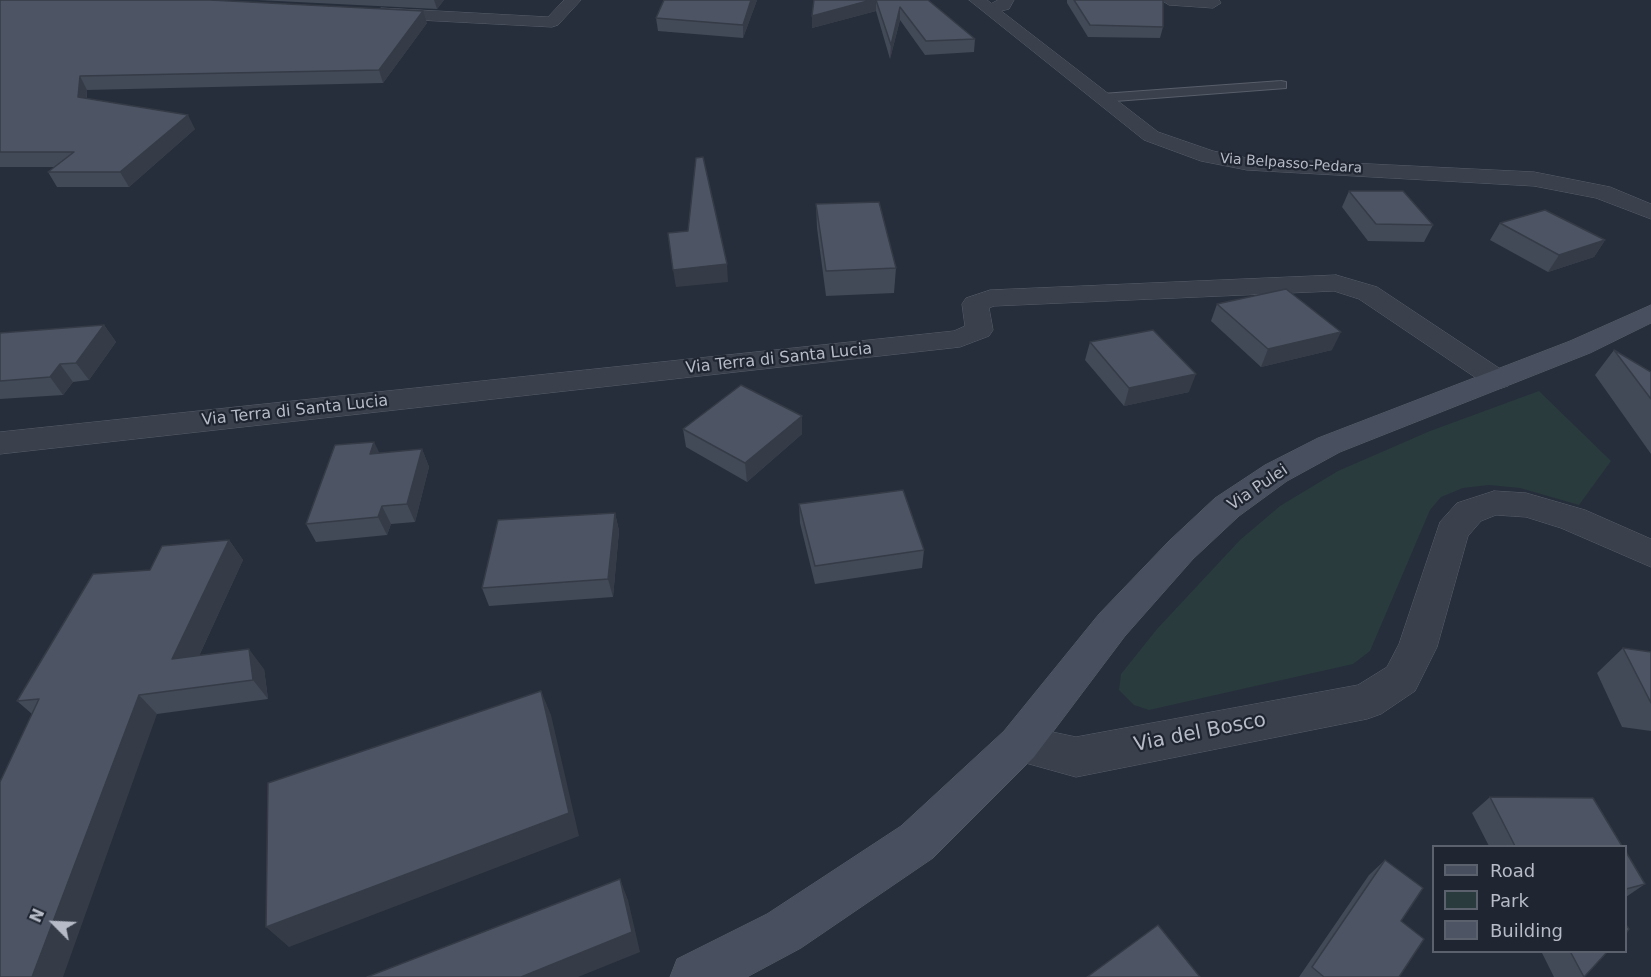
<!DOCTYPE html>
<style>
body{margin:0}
#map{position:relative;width:1651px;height:977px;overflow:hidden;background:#262e3b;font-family:"DejaVu Sans",sans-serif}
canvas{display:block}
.legend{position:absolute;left:1432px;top:845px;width:195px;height:108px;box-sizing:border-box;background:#1f2531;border:2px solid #5b616d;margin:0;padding:8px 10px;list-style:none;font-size:18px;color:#b6bbc7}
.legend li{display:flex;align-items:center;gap:12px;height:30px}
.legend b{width:30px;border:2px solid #5b616d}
.north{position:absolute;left:24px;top:893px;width:60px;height:60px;-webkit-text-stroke:4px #1f2531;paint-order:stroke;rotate:294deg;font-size:16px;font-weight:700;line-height:24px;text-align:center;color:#b6bbc7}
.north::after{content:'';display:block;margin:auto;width:21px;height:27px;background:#b6bbc7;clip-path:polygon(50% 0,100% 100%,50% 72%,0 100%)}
</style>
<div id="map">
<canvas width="1651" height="977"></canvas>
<ul class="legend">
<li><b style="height:8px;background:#484f5e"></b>Road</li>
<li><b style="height:16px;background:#293b3d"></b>Park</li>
<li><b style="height:16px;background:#4d5565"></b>Building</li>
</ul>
<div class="north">N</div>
</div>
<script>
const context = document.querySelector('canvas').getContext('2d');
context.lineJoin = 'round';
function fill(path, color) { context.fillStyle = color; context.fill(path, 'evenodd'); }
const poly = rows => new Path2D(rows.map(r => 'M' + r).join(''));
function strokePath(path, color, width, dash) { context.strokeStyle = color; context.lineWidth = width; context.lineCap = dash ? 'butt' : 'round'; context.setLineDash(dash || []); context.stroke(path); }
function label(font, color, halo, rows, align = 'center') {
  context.font = font + ' "DejaVu Sans",sans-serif'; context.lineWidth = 4.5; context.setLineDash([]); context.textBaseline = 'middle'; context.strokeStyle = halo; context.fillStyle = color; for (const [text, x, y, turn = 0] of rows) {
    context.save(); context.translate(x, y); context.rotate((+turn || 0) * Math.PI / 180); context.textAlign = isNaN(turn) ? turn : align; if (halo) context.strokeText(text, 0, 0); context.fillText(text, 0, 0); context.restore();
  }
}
const green = poly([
 [1539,391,1611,461,1579,505,1520,488,1489,485,1463,488,1441,497,1430,510,1370,651,1353,664,1149,710,1134,705,1119,690,1121,674,1157,629,1240,540,1280,506,1338,471,1430,431]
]);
const service = poly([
 [1281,81,1286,82,1286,88,1102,102,1095,98,1102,94,1281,81]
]);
const minor = poly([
 [564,0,581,0,558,25,552,27,381,18,373,13,381,8,548,17,564,0],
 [998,0,1014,0,1009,9,989,14,981,9,998,0],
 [1161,0,1219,0,1221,3,1213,8,1169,5,1161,0],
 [1336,275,1377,287,1508,374,1513,380,1508,386,1498,389,1488,386,1359,299,1334,291,994,306,989,308,993,330,989,336,960,347,0,454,0,432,954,331,965,326,962,304,966,298,990,290,1336,275]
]);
const tertiary = poly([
 [969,0,987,0,1158,132,1213,151,1247,158,1534,172,1610,187,1651,204,1651,219,1596,198,1534,186,1247,170,1201,161,1144,140,969,0],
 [1494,491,1526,493,1585,510,1651,539,1651,567,1561,528,1526,517,1496,515,1481,521,1468,536,1437,647,1415,691,1381,714,1367,719,1076,777,1004,757,998,744,1004,731,1019,725,1076,737,1358,685,1387,667,1399,644,1440,522,1457,503,1494,491]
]);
const secondary = poly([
 [1651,305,1651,323,1590,353,1340,452,1287,481,1239,516,1193,559,1125,636,1034,757,933,858,801,948,747,977,670,977,677,959,767,914,901,826,1004,731,1099,614,1169,541,1215,498,1265,465,1318,438,1570,341,1651,305]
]);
const wall = poly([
 [0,0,427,23,383,83,87,90,87,99,195,129,129,187,57,187,48,172,55,167,0,167],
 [257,0,444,0,437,9],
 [757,0,743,38,658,31,656,18],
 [814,0,928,0,975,39,974,52,925,55,900,20,890,59,876,11,812,28],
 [1067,0,1163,0,1163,27,1160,38,1088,37,1067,3],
 [1349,191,1433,225,1424,242,1368,241,1342,207],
 [816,204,896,268,894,293,826,296,817,228],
 [1500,223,1605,240,1594,257,1548,272,1490,240],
 [1217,304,1332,350,1261,367,1211,321],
 [104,325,116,342,89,380,73,382,63,395,0,399,0,333],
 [1090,342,1189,392,1124,406,1085,360],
 [1614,350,1651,372,1651,454,1595,375],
 [683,429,802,434,747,482,686,447],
 [422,449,429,467,415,522,391,524,387,535,316,542,306,524,379,453],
 [799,504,924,550,922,568,815,584,800,523],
 [615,513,619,531,613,597,489,606,482,588],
 [229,540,243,560,199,656,264,669,268,699,157,714,32,714,17,701,150,570],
 [1623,648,1651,652,1651,731,1622,727,1597,673],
 [1490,797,1622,846,1489,846,1472,813],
 [1626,852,1645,884,1626,897],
 [1385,860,1401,921,1399,977,1299,977,1369,875],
 [1541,951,1608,951,1584,977,1554,977]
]);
const shadedWall = poly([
 [434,0,444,0,437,9],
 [751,0,757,0,743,38,743,25],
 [871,0,876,0,876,11,812,28,812,16],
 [900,7,900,20,890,59,891,45],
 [423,11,427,23,383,83,379,70],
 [80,76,87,90,86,111,78,97],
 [188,115,195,129,129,187,120,172],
 [1605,240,1594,257,1548,272,1559,255],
 [727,264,728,282,676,287,673,270],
 [104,325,116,342,89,380,76,363],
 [1341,332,1332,350,1261,367,1268,349],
 [60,364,73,382,63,395,50,377],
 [1196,374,1189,392,1124,406,1129,388],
 [802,416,802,434,747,482,745,463],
 [374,442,383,460,370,454],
 [422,449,429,467,415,522,407,504],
 [382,506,391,524,387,535,378,517],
 [615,513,619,531,613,597,608,579],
 [229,540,243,560,189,678,172,659],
 [249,649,264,669,268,699,253,680],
 [541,691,551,715,579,836,289,947,266,927],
 [139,695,157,714,63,977,32,977],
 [620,879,628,900,640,952,578,977,521,977]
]);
const building = poly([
 [0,0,210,0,423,11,379,70,80,76,78,97,188,115,120,172,48,172,74,152,0,152,0,0],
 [664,0,751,0,743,25,656,18,664,0],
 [814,0,871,0,812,16,814,0],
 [876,0,928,0,975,39,926,41,900,7,891,45,876,0],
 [1074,0,1163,0,1163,27,1090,25,1074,0],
 [703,157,727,264,673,270,668,233,688,231,696,158,703,157],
 [1349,191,1403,191,1433,225,1376,224,1349,191],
 [879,202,896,268,826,271,816,204,879,202],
 [1545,210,1605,240,1559,255,1500,223,1545,210],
 [1286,289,1341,332,1268,349,1217,304,1286,289],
 [104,325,76,363,60,364,50,377,0,381,0,333,104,325],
 [1153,330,1196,374,1129,388,1090,342,1153,330],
 [1614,350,1651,372,1651,399,1614,350],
 [741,385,802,416,745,463,683,429,741,385],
 [374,442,370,454,422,449,407,504,382,506,378,517,306,524,335,445,374,442],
 [903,490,924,550,815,566,799,504,903,490],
 [615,513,608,579,482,588,498,520,615,513],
 [229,540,172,659,249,649,253,680,139,695,32,977,0,977,0,782,39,699,17,701,93,574,150,570,162,546,229,540],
 [1623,648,1651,652,1651,703,1623,648],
 [541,691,569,813,266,927,268,783,541,691],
 [1490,797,1593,798,1622,846,1515,846,1490,797],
 [1626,852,1645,884,1626,889,1626,852],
 [1385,860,1423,888,1401,921,1424,939,1399,977,1324,977,1312,967,1385,860],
 [620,879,632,932,521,977,367,977,620,879],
 [1158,925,1200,977,1087,977,1158,925],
 [1626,925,1629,929,1626,933,1626,925],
 [1570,951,1608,951,1584,977,1570,951]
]);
const farStreetnames = [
 ["Via Belpasso-Pedara",1291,164,4]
];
const streetNames = [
 ["Via Terra di Santa Lucia",779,359,-6],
 ["Via Terra di Santa Lucia",295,411,-6],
 ["Via Pulei",1258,488,-34]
];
const nearStreetnames = [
 ["Via del Bosco",1200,733,-11]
];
fill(green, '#293b3d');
strokePath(service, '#585e6a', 2);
strokePath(minor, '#585e6a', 1);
strokePath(tertiary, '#585e6a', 1);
strokePath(secondary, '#585e6a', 1);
fill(service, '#3a404c');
fill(minor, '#3a404c');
fill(tertiary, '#3a404c');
fill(secondary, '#484f5e');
fill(wall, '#424957');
fill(shadedWall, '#363c47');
fill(building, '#4d5565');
strokePath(building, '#363c47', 1.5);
label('14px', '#b6bbc7', '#1f2531', farStreetnames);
label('16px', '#b6bbc7', '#1f2531', streetNames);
label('20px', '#b6bbc7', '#1f2531', nearStreetnames);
</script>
